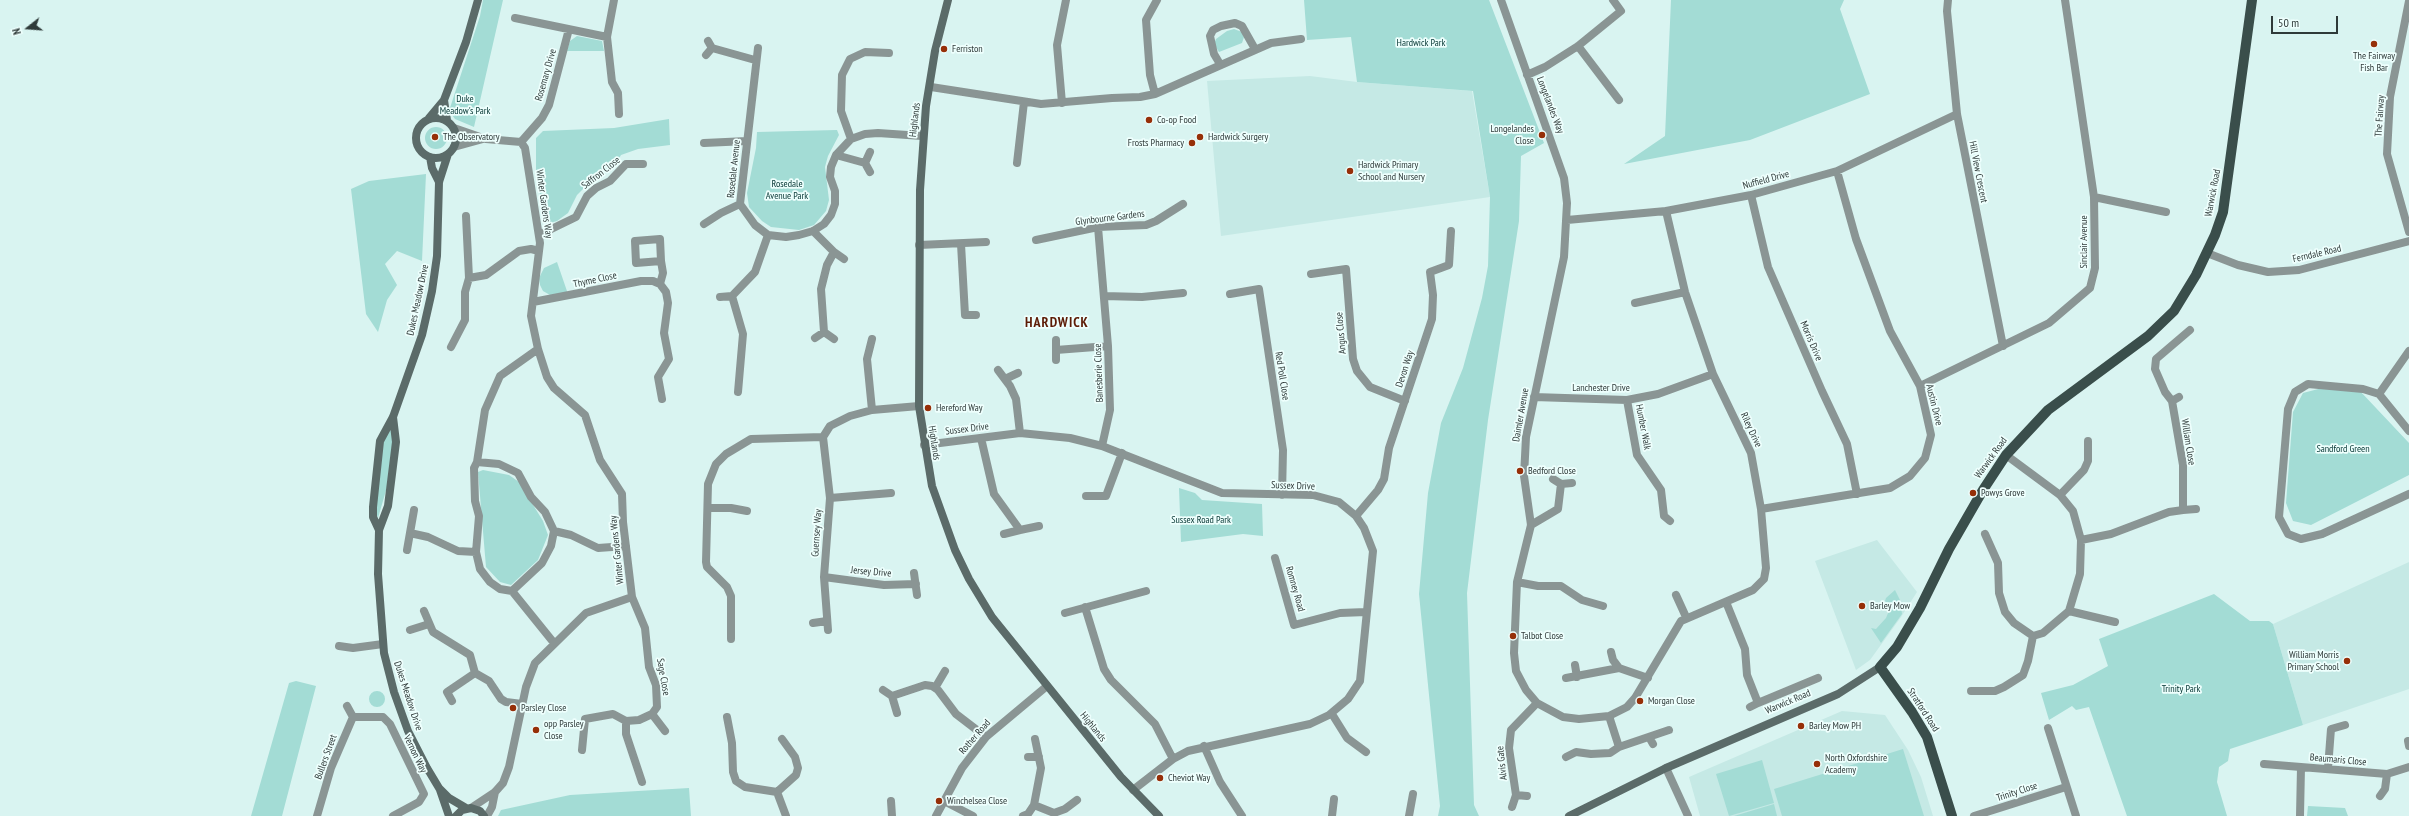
<!DOCTYPE html>
<style>
body{margin:0}
#map{position:relative;width:2409px;height:816px;overflow:hidden;background:#d9f4f1;font-family:"PT Sans Narrow",sans-serif}
canvas{display:block}
.north{position:absolute;left:8px;top:8px;width:40px;height:40px;-webkit-text-stroke:3px #eefffd;paint-order:stroke;rotate:253deg;font-size:11px;font-weight:700;line-height:16px;text-align:center;color:#2f3a39}
.north::after{content:'';display:block;margin:auto;width:14px;height:18px;background:#2f3a39;clip-path:polygon(50% 0,100% 100%,50% 72%,0 100%)}
.scale{position:absolute;left:2271px;top:16px;width:67px;height:18px;box-sizing:border-box;border:2px solid #2f3a39;border-top:0;padding-left:5px;font-size:12px;line-height:14px;white-space:nowrap;color:#2f3a39;-webkit-text-stroke:3px #eefffd;paint-order:stroke}
</style>
<div id="map">
<canvas width="2409" height="816"></canvas>
<div class="north">N</div>
<div class="scale">50 m</div>
</div>
<script>
const context = document.querySelector('canvas').getContext('2d');
context.lineJoin = 'round';
function fill(path, color) { context.fillStyle = color; context.fill(path, 'evenodd'); }
const poly = rows => new Path2D(rows.map(r => 'M' + r).join(''));
function strokePath(path, color, width, dash) { context.strokeStyle = color; context.lineWidth = width; context.lineCap = dash ? 'butt' : 'round'; context.setLineDash(dash || []); context.stroke(path); }
function label(font, color, halo, rows, align = 'center') {
  context.font = font + ' "PT Sans Narrow",sans-serif'; context.lineWidth = 3.5; context.setLineDash([]); context.textBaseline = 'middle'; context.strokeStyle = halo; context.fillStyle = color; for (const [text, x, y, turn = 0] of rows) {
    context.save(); context.translate(x, y); context.rotate((+turn || 0) * Math.PI / 180); context.textAlign = isNaN(turn) ? turn : align; if (halo) context.strokeText(text, 0, 0); context.fillText(text, 0, 0); context.restore();
  }
}
const built = poly([
 [1310,76,1357,82,1472,91,1490,197,1221,236,1207,81],
 [1877,540,1917,592,1901,617,1870,660,1856,670,1815,561],
 [2409,562,2409,689,2303,725,2273,624],
 [1842,711,1885,715,1908,750,1921,777,1933,816,1700,816,1689,777]
]);
const green = poly([
 [483,0,503,0,474,127,455,119,449,111,480,16],
 [1304,0,1489,0,1544,143,1521,156,1519,221,1488,420,1467,593,1474,805,1479,816,1438,816,1440,806,1419,594,1428,493,1441,423,1463,368,1482,298,1488,266,1490,197,1473,91,1357,82,1351,37,1307,40],
 [1671,0,1844,0,1840,9,1870,94,1750,140,1624,164,1665,136],
 [1234,29,1242,32,1244,37,1242,43,1219,52,1214,44,1216,39,1227,31],
 [577,36,602,41,604,51,567,51,570,41],
 [669,119,670,145,638,149,621,155,613,169,587,185,577,195,568,213,557,221,546,224,536,175,536,138,543,131,614,128],
 '425 138a11 11 0 1 1 22 0a11 11 0 1 1-22 0Z',
 [837,130,839,135,828,156,825,167,829,200,826,211,814,225,799,230,771,227,762,221,749,207,747,193,756,148,757,132],
 [426,174,422,261,397,251,385,264,397,285,387,300,378,332,366,314,351,189,369,181],
 [557,262,568,294,550,295,543,291,540,285,539,278,544,268],
 [2322,388,2360,391,2409,443,2409,475,2311,525,2293,521,2286,503,2293,412,2303,393],
 [391,430,393,439,387,487,378,518,375,510,381,448,385,435],
 [483,470,509,475,519,482,543,521,548,535,538,560,511,585,500,582,486,567,478,472],
 [1179,488,1195,493,1202,500,1262,504,1263,536,1243,534,1181,542],
 [1895,590,1900,600,1902,614,1881,643,1871,628,1876,629,1886,618,1891,606,1885,601,1886,598],
 [2214,594,2250,621,2269,621,2273,624,2303,725,2230,749,2228,761,2219,767,2217,782,2227,816,2127,816,2089,707,2076,710,2072,706,2049,720,2041,693,2073,685,2108,666,2099,639],
 [296,681,316,686,282,816,251,816,289,683],
 '369 699a8 8 0 1 1 16 0a8 8 0 1 1-16 0Z',
 [1903,749,1924,816,1782,816,1774,789],
 [1762,760,1774,803,1729,816,1716,774],
 [689,788,691,816,498,816,501,810,570,795],
 [1774,804,1777,816,1734,816],
 [2308,806,2345,808,2348,816,2307,816]
]);
const street = poly([
 [614,0,607,37,612,82,618,93,619,114],
 [1501,0,1564,178,1567,203,1564,257,1526,437,1524,476,1531,525,1517,582,1514,653,1516,671,1526,690,1537,703,1563,717,1579,719,1609,716,1627,707,1635,698,1681,621,1753,590,1764,579,1766,568,1761,509,1751,453,1713,374,1685,292,1666,211],
 [1948,0,1947,11,1957,114,2003,346],
 [2409,1,2390,97,2387,154,2409,232],
 [515,18,607,37],
 [1578,46,1619,100],
 [712,48,755,60],
 [758,48,740,204,755,225,768,235,786,237,799,235,813,231,824,224,831,215,835,204,835,191,830,177,831,167,836,155,851,139,865,134,878,133,922,136],
 [706,55,712,48,708,41],
 [1220,64,1214,54,1210,36,1213,30,1221,26,1235,23,1242,26,1255,49],
 [1527,75,1545,67,1578,46,1621,11,1613,0],
 [931,87,1041,104,1112,98,1140,97,1155,94,1271,43,1301,39],
 [1155,94,1150,75,1146,20,1157,0],
 [1062,103,1057,45,1066,0],
 [454,128,486,139,521,142,525,148,540,243,531,316,538,349,547,377,554,388,585,415,600,460,622,494,623,522,632,597,645,628,649,667,656,685,657,707,652,714,639,720,626,721,613,714,585,719,582,750],
 [851,139,841,111,842,75,850,59,865,52,889,53],
 [521,142,542,118,549,105,569,29],
 [704,143,747,141],
 [454,147,483,139],
 [870,152,865,163,870,172],
 [836,155,865,163],
 [1017,163,1024,102],
 [1751,195,1768,267,1822,391,1847,444,1857,494],
 [2094,197,2166,212],
 [1567,220,1666,211,1751,195,1837,171,1957,114],
 [704,224,721,213,740,204],
 [1098,227,1108,346,1110,410,1102,446],
 [813,231,834,252,827,265,821,289,824,332],
 [539,235,576,217,587,196,596,188,610,181,626,164,643,164],
 [1036,240,1098,227,1146,225,1156,221,1183,204],
 [961,244,965,315,976,315],
 [919,245,986,242],
 [834,252,844,259],
 [2207,253,2238,265,2268,272,2299,270,2409,241],
 [1311,274,1346,269,1353,359,1357,371,1370,387,1405,401],
 [469,278,486,275,519,251,531,249,539,251],
 [660,284,663,273,661,261,636,263,635,241,660,239,661,261],
 [1230,294,1259,289,1283,450,1282,495],
 [1104,296,1142,297,1183,293],
 [720,297,732,296],
 [533,302,641,281,653,281,660,284,666,292,668,303,664,333,669,359,658,377,662,399],
 [1635,303,1685,292],
 [815,338,824,332,834,339],
 [872,339,867,359,872,410],
 [1056,340,1056,360],
 [451,347,465,320,465,292,469,278,466,216],
 [1056,350,1108,346],
 [998,370,1010,386,1016,399,1020,433],
 [1005,379,1018,373],
 [1920,386,2049,323,2090,288,2095,268,2094,197,2065,0],
 [738,392,743,334,732,296,755,272,768,235],
 [2379,394,2409,351],
 [1534,397,1627,400,1658,394,1713,374],
 [1627,400,1637,455,1661,490,1664,516,1670,521],
 [2172,401,2179,397],
 [2409,431,2379,394,2363,389,2308,384,2295,392,2288,409,2279,517,2288,534,2301,539,2322,534,2409,494],
 [823,437,830,498,824,577,828,630],
 [981,438,994,494,1020,530,1004,534],
 [924,445,1020,433,1070,438,1102,446,1222,493,1313,495,1339,502,1356,516,1364,528,1373,551,1360,681,1348,699,1329,715,1310,724,1188,751,1173,759,1133,790],
 [477,462,499,464,518,473,531,497,545,512,554,531,551,546,542,563,512,591,500,589,490,582,480,569,476,552,479,516,475,501,474,468,477,462,485,410,500,376,538,349],
 [1553,479,1561,484,1572,483],
 [2060,495,2084,470,2088,461,2088,441],
 [1086,496,1106,496,1122,453],
 [830,498,891,493],
 [708,508,731,508,747,511],
 [1761,509,1890,488,1910,476,1925,458,1931,435,1920,386,1890,331,1856,239,1837,171],
 [2183,510,2196,509],
 [1356,516,1378,490,1384,479,1389,448,1432,319,1433,295,1430,272,1449,265,1451,231],
 [1531,525,1558,509,1561,484],
 [1020,530,1039,526],
 [554,531,571,535,598,548,626,546],
 [410,533,428,537,458,551,476,552],
 [1985,534,1998,563,1999,593,2005,612,2014,623,2033,636],
 [2081,540,2111,534,2169,512,2183,510,2183,465,2172,401,2165,392,2155,369,2156,359,2190,330],
 [407,550,414,510],
 [1275,558,1294,625,1340,613,1366,612],
 [914,573,917,595],
 [824,577,884,585,916,584],
 [1517,582,1538,586,1561,586,1582,600,1603,606],
 [512,591,554,643],
 [1676,595,1686,617],
 [1726,602,1745,649,1747,675,1758,703,1818,678],
 [1085,607,1104,669,1111,680,1155,724,1173,759],
 [424,611,433,632,470,655,475,673,489,681,501,699,506,702,522,704],
 [2069,611,2115,622],
 [1065,613,1146,591],
 [813,623,827,621],
 [410,630,429,624],
 [731,639,731,596,727,587,707,567,706,562,708,484,716,464,726,454,751,439,823,437,830,426,850,416,872,410,919,406],
 [339,646,353,648,383,644],
 [1611,652,1613,660,1619,668],
 [1575,665,1577,677],
 [1566,678,1619,668,1648,678],
 [935,688,945,671],
 [883,690,892,696],
 [1971,691,1995,691,2004,687,2023,675,2028,661,2033,636,2043,633,2069,611,2080,574,2081,540,2073,511,2060,495,2006,455],
 [452,701,447,692,475,673],
 [347,706,353,717],
 [1750,707,1758,703],
 [897,713,892,696,925,685,932,686,938,690,956,714,986,737],
 [652,714,665,731],
 [1332,714,1347,738,1366,752],
 [1609,716,1619,747],
 [353,717,383,717,390,724,424,794,419,802,393,816],
 [727,717,732,743,733,772,736,781,745,787,777,792,786,816],
 [626,721,626,734,642,782],
 [2048,728,2076,816],
 [1649,737,1653,744],
 [2408,741,2409,746],
 [1204,746,1220,782,1242,816],
 [1028,757,1039,757],
 [1566,757,1576,752,1591,754,1610,753,1619,747,1669,730],
 [2264,764,2387,774,2409,767],
 [1666,768,1688,816],
 [2328,768,2331,729,2345,725],
 [777,792,796,775,798,768,795,757,782,739],
 [1516,795,1527,796],
 [2380,796,2385,789,2387,774],
 [891,801,892,816],
 [944,801,973,816],
 [1034,805,1041,768,1035,739],
 [1512,807,1516,795,1509,748,1511,730,1537,703],
 [471,808,495,792,503,783,509,767,526,687,535,663,586,613,632,597],
 [317,816,331,768,353,717],
 [487,816,492,807,495,792],
 [936,816,962,768,986,737,1047,686],
 [1023,816,1028,814,1034,805,1054,813,1065,809,1077,800],
 [1332,816,1334,799],
 [1409,816,1413,794],
 [1974,816,2066,787],
 [2300,816,2301,767]
]);
const secondary = poly([
 [948,0,935,51,926,106,920,190,919,406,932,486,955,550,969,579,992,617,1121,777,1159,816],
 '416 138a20 20 0 1 1 40 0a20 20 0 1 1-40 0Z',
 [429,118,444,100],
 [447,120,444,100,466,42,478,0],
 [448,154,439,182,437,256,432,291,422,335,393,417,380,441,373,507,373,517,379,530,378,574,384,653,394,692,408,731,427,768,439,788,449,798,466,808],
 [430,157,432,168,439,182],
 [379,530,388,506,396,442,393,417],
 [440,790,449,816],
 [456,816,462,810,471,808,480,811,484,816],
 [1569,816,1666,768,1838,694,1880,667]
]);
const primary = poly([
 [1952,816,1927,737,1912,712,1880,667,1897,647,1920,608,1949,549,1983,490,2006,455,2048,410,2148,336,2174,311,2196,275,2215,235,2223,212,2252,0]
]);
const markers = [
 [2374,44,4,"#962f08"],
 [944,49,4,"#962f08"],
 [1149,120,4,"#962f08"],
 [1542,135,4,"#962f08"],
 [435,137,4,"#962f08"],
 [1200,137,4,"#962f08"],
 [1192,143,4,"#962f08"],
 [1350,171,4,"#962f08"],
 [928,408,4,"#962f08"],
 [1520,471,4,"#962f08"],
 [1973,493,4,"#962f08"],
 [1862,606,4,"#962f08"],
 [1513,636,4,"#962f08"],
 [2347,661,4,"#962f08"],
 [1640,701,4,"#962f08"],
 [513,708,4,"#962f08"],
 [1801,726,4,"#962f08"],
 [536,730,4,"#962f08"],
 [1817,764,4,"#962f08"],
 [1160,778,4,"#962f08"],
 [939,801,4,"#962f08"]
];
const parkNames = [
 ["Hardwick Park",1421,43],
 ["Duke",465,99],
 ["Meadow's Park",465,111],
 ["Rosedale",787,184],
 ["Avenue Park",787,196],
 ["Sandford Green",2343,449],
 ["Sussex Road Park",1201,520],
 ["Trinity Park",2181,689]
];
const poiNames = [
 ["Ferriston",952,49],
 ["The Fairway",2374,56,"center"],
 ["Fish Bar",2374,68,"center"],
 ["Co-op Food",1157,120],
 ["Longelandes",1534,129,"right"],
 ["Close",1534,141,"right"],
 ["The Observatory",443,137],
 ["Hardwick Surgery",1208,137],
 ["Frosts Pharmacy",1184,143,"right"],
 ["Hardwick Primary",1358,165],
 ["School and Nursery",1358,177],
 ["Hereford Way",936,408],
 ["Bedford Close",1528,471],
 ["Powys Grove",1981,493],
 ["Barley Mow",1870,606],
 ["Talbot Close",1521,636],
 ["William Morris",2339,655,"right"],
 ["Primary School",2339,667,"right"],
 ["Morgan Close",1648,701],
 ["Parsley Close",521,708],
 ["opp Parsley",544,724],
 ["Close",544,736],
 ["Barley Mow PH",1809,726],
 ["North Oxfordshire",1825,758],
 ["Academy",1825,770],
 ["Cheviot Way",1168,778],
 ["Winchelsea Close",947,801]
];
const streetNames = [
 ["Rosemary Drive",546,75,-74],
 ["Longelandes Way",1550,105,69],
 ["The Fairway",2380,116,-86],
 ["Highlands",915,120,-83],
 ["Rosedale Avenue",734,169,-84],
 ["Hill View Crescent",1978,172,79],
 ["Saffron Close",601,173,-38],
 ["Nuffield Drive",1766,180,-15],
 ["Warwick Road",2213,193,-79],
 ["Winter Gardens Way",544,204,82],
 ["Glynbourne Gardens",1110,218,-7],
 ["Sinclair Avenue",2084,242,-90],
 ["Ferndale Road",2317,254,-13],
 ["Thyme Close",595,280,-12],
 ["Dukes Meadow Drive",418,300,-78],
 ["Angus Close",1341,333,-95],
 ["Morris Drive",1811,341,67],
 ["Devon Way",1405,369,-72],
 ["Banesberie Close",1099,373,-92],
 ["Red Poll Close",1282,376,81],
 ["Lanchester Drive",1601,388],
 ["Austin Drive",1934,405,76],
 ["Daimler Avenue",1521,415,-80],
 ["Humber Walk",1643,427,79],
 ["Sussex Drive",967,429,-7],
 ["Riley Drive",1751,430,65],
 ["William Close",2188,442,81],
 ["Highlands",934,443,81],
 ["Warwick Road",1991,458,-54],
 ["Sussex Drive",1293,486,2],
 ["Guernsey Way",817,533,-86],
 ["Winter Gardens Way",617,550,-96],
 ["Jersey Drive",871,572,5],
 ["Romney Road",1295,589,74],
 ["Sage Close",663,677,80],
 ["Dukes Meadow Drive",408,696,72],
 ["Warwick Road",1788,702,-23],
 ["Stratford Road",1923,710,57],
 ["Highlands",1093,727,51],
 ["Rother Road",975,737,-49],
 ["Vernon Way",415,754,64],
 ["Bullers Street",326,757,-70],
 ["Beaumaris Close",2338,760,5],
 ["Alvis Gate",1502,763,-96],
 ["Trinity Close",2017,792,-18]
];
const districtNames = [
 ["HARDWICK",1057,323]
];
fill(built, '#c5e9e5');
fill(green, '#a3dcd5');
strokePath(street, '#8a9594', 8);
strokePath(secondary, '#5b6b69', 8);
strokePath(primary, '#3a4e4b', 10);
for (const [x, y, r, color] of markers) { const dot = new Path2D(); dot.arc(x, y, r, 0, 2 * Math.PI); context.fillStyle = color; context.fill(dot); strokePath(dot, '#eefffd', 1.5); }
label('10px', '#043532', '#eefffd', parkNames);
label('10px', '#2f3a39', '#eefffd', poiNames, 'left');
label('10px', '#2f3a39', '#eefffd', streetNames);
context.letterSpacing = '1px';
label('bold 14px', '#5d1c06', '#eefffd', districtNames);
context.letterSpacing = '0px';
</script>
